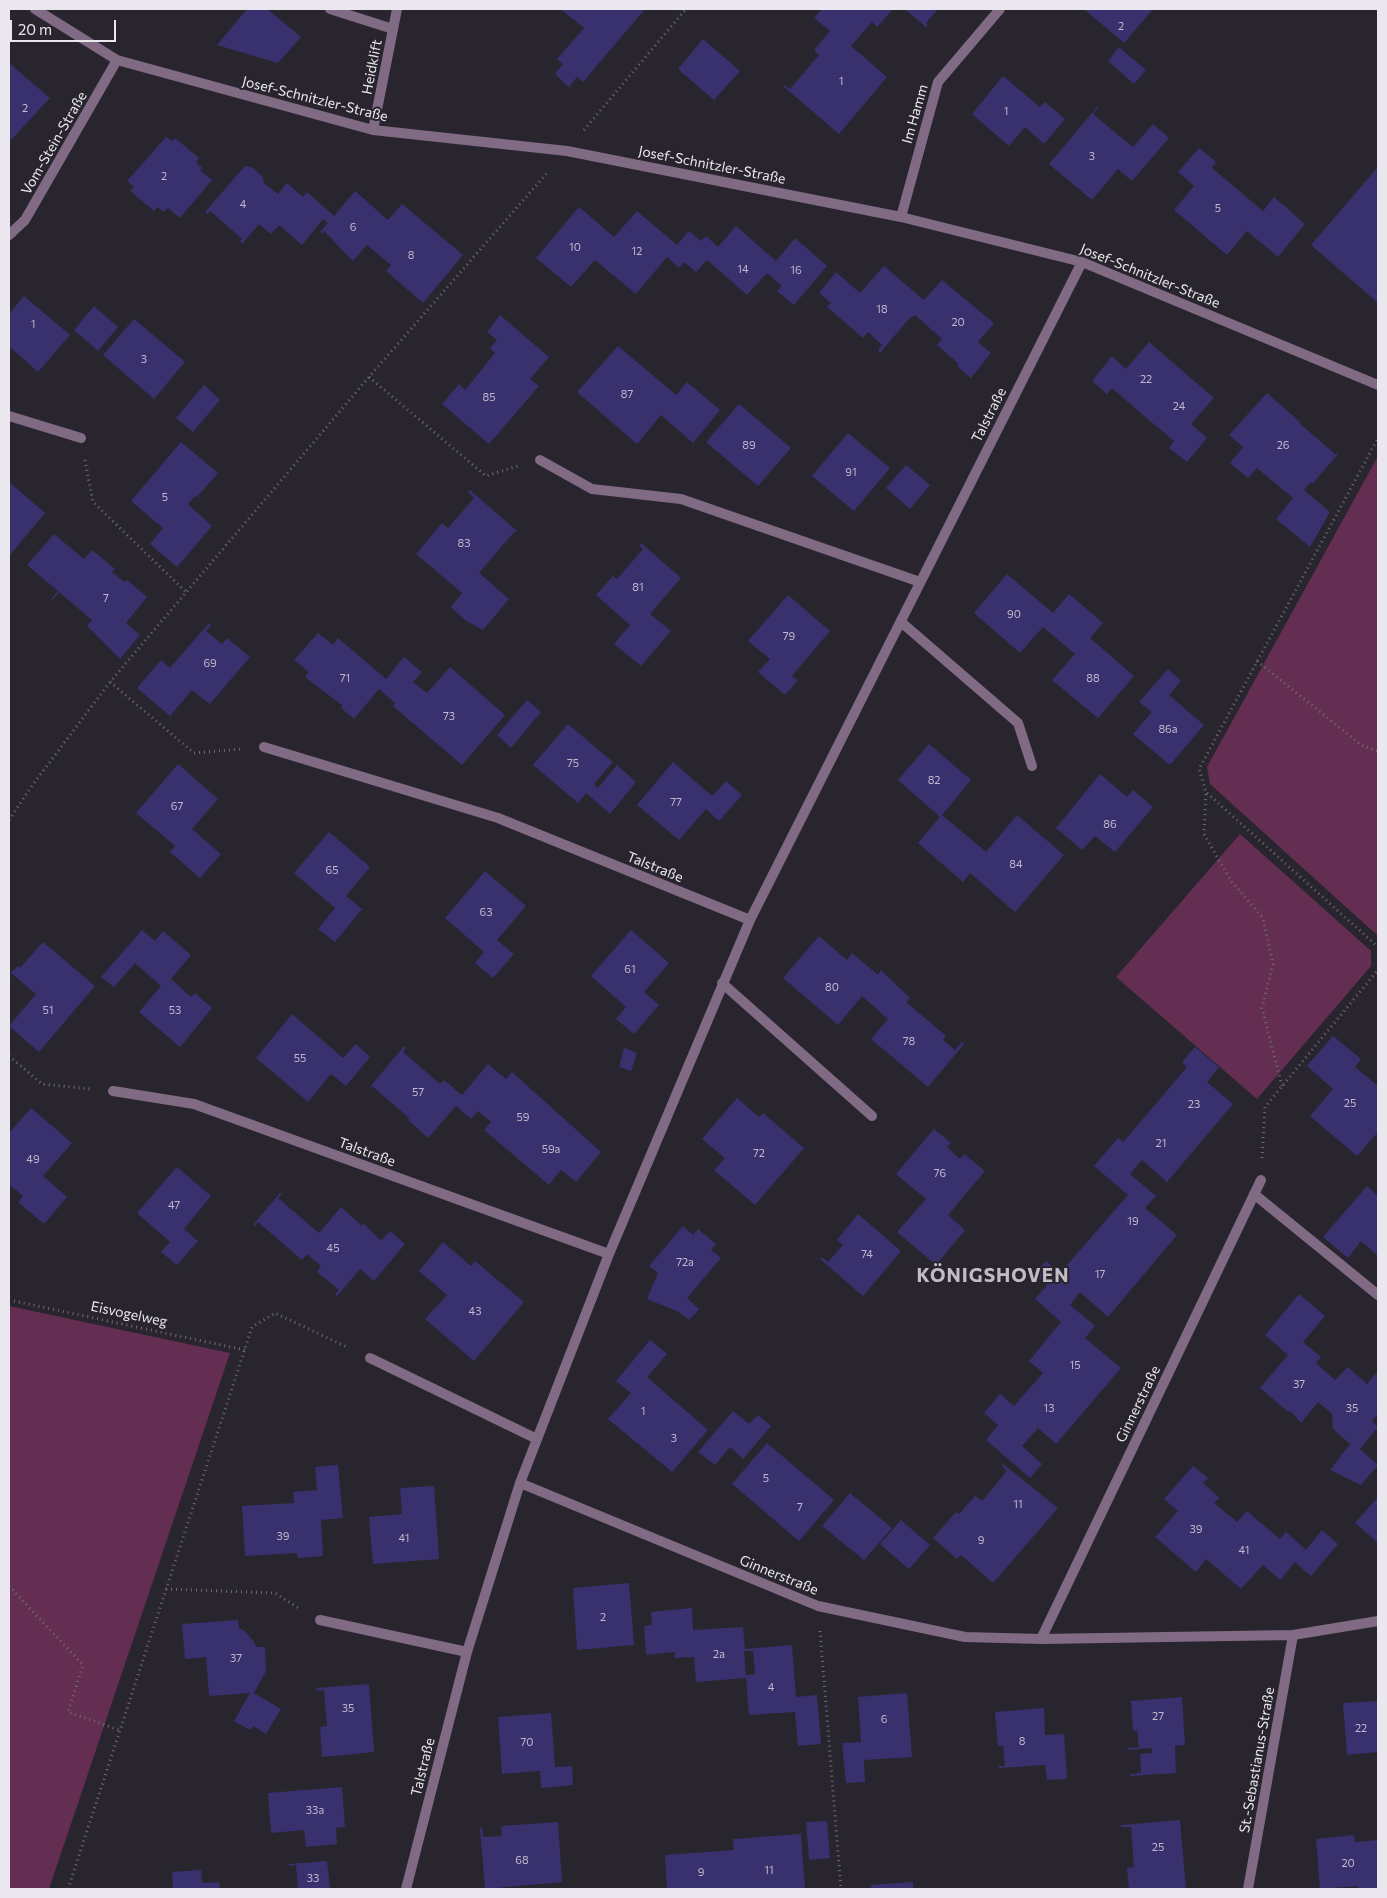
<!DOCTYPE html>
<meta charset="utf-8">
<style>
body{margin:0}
#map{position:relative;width:1387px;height:1898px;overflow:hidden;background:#29252e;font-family:Commissioner,sans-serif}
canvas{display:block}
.frame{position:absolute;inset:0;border:10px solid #eae7ee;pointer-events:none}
.scale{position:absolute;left:10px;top:20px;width:106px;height:22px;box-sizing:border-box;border:2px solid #eae7ee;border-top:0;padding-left:6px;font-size:15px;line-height:18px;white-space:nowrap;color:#eae7ee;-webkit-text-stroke:4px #29252e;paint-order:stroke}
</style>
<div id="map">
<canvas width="1387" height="1898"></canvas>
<div class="frame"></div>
<div class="scale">20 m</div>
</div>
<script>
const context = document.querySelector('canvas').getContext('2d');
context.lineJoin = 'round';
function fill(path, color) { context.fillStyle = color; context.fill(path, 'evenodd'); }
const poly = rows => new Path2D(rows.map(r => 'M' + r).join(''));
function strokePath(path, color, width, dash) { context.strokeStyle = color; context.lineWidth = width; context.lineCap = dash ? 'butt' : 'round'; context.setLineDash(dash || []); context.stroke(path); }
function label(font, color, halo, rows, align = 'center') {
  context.font = font + ' Commissioner,sans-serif'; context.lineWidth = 4; context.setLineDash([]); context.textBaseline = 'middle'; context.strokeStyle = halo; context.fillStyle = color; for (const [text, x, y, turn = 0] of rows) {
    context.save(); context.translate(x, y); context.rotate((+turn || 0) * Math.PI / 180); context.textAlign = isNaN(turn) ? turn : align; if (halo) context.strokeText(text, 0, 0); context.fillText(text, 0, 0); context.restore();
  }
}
const green = poly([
 [1378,456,1378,936,1210,784,1207,767],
 [1240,834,1371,951,1371,966,1257,1099,1116,977],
 [9,1306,230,1353,49,1889,9,1889]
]);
const building = poly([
 [247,9,267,9,301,37,278,63,217,45],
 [561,9,645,9,583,82,577,77,569,87,555,74,563,64,557,59,584,28],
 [822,9,893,9,877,27,872,22,851,46,887,77,839,134,783,86,784,85,790,89,819,55,814,50,830,31,814,18],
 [905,9,938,9,926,23,928,26,926,27],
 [1084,9,1153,9,1124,43],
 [703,39,740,71,714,100,678,69],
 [1119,47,1146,70,1134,84,1108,61],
 [9,63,50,98,9,142],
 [1003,76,1040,107,1045,102,1065,119,1044,144,1025,127,1009,146,972,114],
 [1097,107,1098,108,1093,114,1133,147,1153,124,1169,138,1132,181,1118,169,1092,200,1049,164],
 [166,137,172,141,175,138,199,158,196,162,202,168,200,170,212,180,180,218,168,208,164,212,157,207,154,211,130,191,134,187,127,181],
 [1199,148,1216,162,1212,168,1263,211,1274,197,1305,224,1278,257,1247,231,1227,255,1174,210,1194,186,1178,172],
 [245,166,253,168,262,176,264,183,278,194,287,183,303,197,307,192,334,216,355,191,388,220,402,204,463,255,423,303,386,271,391,265,367,245,353,261,324,231,323,234,320,232,328,223,323,219,302,245,279,225,271,234,259,224,242,244,240,241,242,239,210,211,208,214,205,212],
 [1377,168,1378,169,1378,303,1311,245],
 [579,207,614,237,637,211,677,245,689,231,701,241,706,236,718,247,736,226,776,261,795,238,827,266,794,305,777,291,782,286,767,273,747,295,707,260,696,272,684,262,679,268,667,257,636,294,595,260,571,287,536,258],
 [884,266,924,300,942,280,994,323,978,342,991,353,971,378,957,366,959,364,937,345,942,339,915,315,908,320,880,353,878,350,882,345,868,332,863,338,827,307,831,303,819,293,836,272,860,293],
 [24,296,70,335,38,372,9,346,9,314],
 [94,306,118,327,98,351,74,330],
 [500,315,549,357,530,379,539,386,489,444,442,404,459,384,465,390,495,353,490,348,497,340,487,332],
 [134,319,185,362,154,399,103,355],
 [1149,342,1214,398,1191,424,1207,438,1187,462,1169,448,1174,441,1143,415,1112,388,1107,394,1092,381,1112,356,1126,369],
 [618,346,676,395,687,382,720,410,693,443,661,415,637,444,577,392],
 [204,385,220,400,193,432,176,418],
 [1267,393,1300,422,1299,423,1335,454,1338,454,1313,483,1311,482,1304,490,1330,512,1310,547,1276,519,1293,498,1257,468,1248,478,1230,463,1243,447,1229,435],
 [739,404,791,448,758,486,706,442],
 [848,433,890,468,854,511,812,476],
 [181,442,218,473,197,497,195,496,188,504,212,526,177,567,150,544,163,528,131,501],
 [906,465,930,485,910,509,886,488],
 [9,482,45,513,9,556],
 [470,490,517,531,514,532,479,573,509,599,483,630,465,620,451,607,462,593,416,554,442,523,448,528,474,498,468,492],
 [54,534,84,559,92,550,115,569,112,572,124,582,127,580,147,597,126,623,140,635,120,659,87,626,92,620,59,592,52,600,51,599,58,591,27,565],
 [641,543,681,578,650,614,671,631,641,666,614,644,630,625,596,595,613,576,617,579,643,549,639,545],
 [1007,574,1053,613,1069,594,1103,623,1090,638,1134,676,1098,718,1052,680,1075,654,1043,627,1020,653,974,613],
 [788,595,830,631,792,676,798,680,785,695,758,672,770,659,748,641],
 [209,623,211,625,206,631,222,644,227,638,250,657,210,704,192,690,170,716,137,688,161,660,170,668],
 [318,633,333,645,338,638,386,679,404,657,422,672,413,682,427,693,450,667,505,715,462,765,393,706,395,703,379,689,354,719,341,708,343,706,305,677,309,672,294,660],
 [1168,669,1181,681,1169,695,1204,725,1170,765,1133,734,1152,712,1139,702],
 [527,700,541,712,511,748,497,735],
 [568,724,613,762,594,784,598,788,617,765,636,782,610,814,586,793,578,803,533,765],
 [929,744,971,780,942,815,986,852,1017,815,1064,855,1015,912,970,873,963,882,918,843,940,817,898,780],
 [673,762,712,796,726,781,742,795,719,821,706,809,679,840,637,805],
 [178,764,218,799,192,829,221,854,200,878,170,852,175,846,136,813],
 [1100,774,1127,797,1133,790,1153,807,1115,852,1095,836,1082,850,1056,828],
 [329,832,370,867,346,896,362,909,335,942,318,929,335,908,294,873],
 [485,871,526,906,497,940,514,954,493,978,475,963,484,952,445,918],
 [142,930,155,941,163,931,191,955,171,979,191,997,195,993,212,1008,180,1047,139,1012,161,986,135,963,114,987,101,977],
 [631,930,669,963,644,992,659,1005,634,1034,616,1019,626,1007,591,976],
 [819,936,847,960,852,953,878,975,881,970,910,998,906,1002,946,1036,943,1040,955,1050,962,1042,964,1044,928,1087,871,1039,888,1019,862,996,838,1025,783,978],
 [43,942,95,986,39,1052,9,1026,36,994,11,973,18,966,20,968],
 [292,1014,343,1058,356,1044,370,1057,346,1086,331,1074,308,1102,256,1058],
 [1333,1036,1361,1059,1355,1067,1378,1086,1378,1132,1357,1156,1310,1116,1333,1089,1307,1066],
 [404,1046,406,1048,403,1052,440,1084,444,1080,462,1095,488,1064,506,1079,512,1072,601,1152,576,1182,561,1170,549,1185,484,1130,491,1122,478,1111,471,1119,456,1106,428,1138,408,1120,409,1118,372,1086,369,1088],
 [1195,1047,1219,1067,1207,1082,1233,1104,1167,1182,1142,1160,1130,1174,1156,1196,1145,1208,1177,1235,1108,1317,1080,1292,1070,1305,1095,1326,1085,1338,1121,1368,1056,1444,1038,1428,1022,1446,1042,1464,1030,1478,986,1440,998,1425,984,1413,1000,1394,1014,1406,1043,1373,1029,1361,1061,1322,1035,1299,1047,1285,1034,1274,1046,1261,1060,1273,1128,1195,1094,1166,1118,1138,1123,1142,1155,1105,1187,1067,1182,1062],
 [624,1048,637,1053,631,1071,619,1067],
 [737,1098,759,1117,763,1113,804,1148,755,1205,714,1170,725,1158,702,1139],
 [31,1108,72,1143,43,1176,67,1197,44,1224,18,1202,23,1196,9,1184,9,1133],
 [934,1129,951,1143,947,1147,960,1159,964,1154,985,1171,948,1215,965,1230,936,1265,897,1232,926,1199,896,1174],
 [177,1167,211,1196,184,1229,198,1241,177,1265,161,1252,170,1242,137,1213],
 [1367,1186,1378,1196,1378,1256,1361,1241,1348,1258,1323,1237],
 [280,1193,282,1194,278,1198,319,1233,341,1207,362,1226,363,1223,381,1241,390,1231,405,1244,374,1281,360,1269,337,1296,335,1295,339,1290,317,1272,321,1266,307,1254,302,1260,258,1222,255,1226,253,1225],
 [858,1214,901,1251,863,1296,820,1259,821,1257,828,1262,843,1245,837,1240],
 [683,1226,693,1235,698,1229,716,1244,711,1250,721,1258,687,1298,699,1309,689,1320,679,1312,647,1299,658,1273,649,1266],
 [443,1242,471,1266,475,1261,524,1302,474,1361,425,1319,447,1295,419,1271],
 [1299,1294,1325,1316,1303,1342,1321,1357,1316,1363,1335,1380,1348,1367,1367,1384,1376,1373,1378,1375,1378,1414,1372,1421,1378,1427,1360,1449,1378,1465,1361,1485,1330,1470,1350,1444,1333,1429,1332,1414,1318,1402,1301,1423,1290,1411,1288,1412,1260,1388,1288,1355,1265,1335],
 [650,1340,667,1354,647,1377,708,1430,672,1472,608,1419,631,1393,616,1381],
 [733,1411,749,1424,758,1415,771,1426,743,1459,730,1447,715,1465,698,1452],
 [767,1443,834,1500,799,1541,732,1484],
 [1003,1464,1058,1508,993,1583,961,1555,957,1559,933,1538,956,1512,959,1514,975,1496,982,1501,1007,1471,1002,1466],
 [338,1465,343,1518,321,1520,323,1556,298,1558,297,1553,245,1556,242,1506,294,1503,293,1492,317,1490,315,1467],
 [1193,1466,1208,1478,1203,1483,1220,1498,1214,1503,1237,1522,1247,1511,1280,1539,1286,1532,1306,1550,1322,1530,1338,1544,1311,1576,1295,1562,1280,1580,1263,1565,1241,1589,1206,1559,1196,1572,1155,1537,1178,1511,1164,1499],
 [434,1486,439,1559,373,1564,369,1517,402,1514,400,1488],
 [850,1493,892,1528,864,1560,822,1526],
 [1378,1497,1378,1543,1355,1523],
 [901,1520,930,1545,909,1569,880,1544],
 [629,1583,634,1645,577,1650,573,1588],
 [692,1608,693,1630,743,1627,745,1649,792,1645,796,1697,817,1695,821,1744,798,1746,795,1712,749,1715,746,1678,696,1682,694,1657,675,1658,675,1652,646,1655,644,1626,652,1625,651,1612],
 [744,1651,753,1651,755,1674,746,1675],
 [238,1620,239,1628,245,1631,254,1642,256,1647,265,1647,266,1671,254,1693,281,1709,266,1734,253,1726,250,1730,234,1721,250,1693,209,1696,206,1657,185,1659,182,1624],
 [369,1684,374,1752,322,1757,320,1727,327,1726,324,1690,317,1691,316,1688],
 [907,1693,912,1757,864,1760,865,1782,846,1783,842,1743,861,1742,858,1697],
 [1182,1697,1185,1745,1175,1746,1176,1773,1130,1776,1130,1774,1141,1773,1140,1754,1152,1753,1152,1748,1128,1750,1128,1748,1139,1747,1137,1730,1133,1731,1131,1701],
 [1378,1701,1378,1752,1347,1755,1343,1703],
 [1044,1708,1045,1735,1064,1734,1067,1779,1047,1780,1045,1765,999,1768,999,1766,1005,1766,1003,1746,998,1746,995,1712],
 [551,1713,555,1767,572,1766,573,1785,541,1788,540,1771,502,1774,498,1717],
 [342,1787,345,1827,336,1828,337,1844,306,1847,304,1830,271,1833,268,1793],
 [1180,1820,1186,1889,1129,1889,1127,1868,1134,1867,1131,1827,1121,1827,1121,1825],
 [827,1821,830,1858,809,1860,806,1822],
 [558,1822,562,1882,485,1889,480,1828,482,1827,483,1837,502,1836,501,1826],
 [801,1834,805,1889,667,1889,665,1855,734,1850,733,1839],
 [1354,1835,1355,1842,1378,1840,1378,1889,1358,1889,1357,1886,1320,1889,1316,1839],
 [327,1861,330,1889,298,1889,296,1865,289,1866,289,1864],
 [201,1870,202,1883,219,1882,220,1889,173,1889,172,1872],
 [913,1882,913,1889,871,1889,870,1885]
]);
const path = poly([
 [584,130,686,9],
 [369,377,486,476,518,466],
 [85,460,93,502,186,592],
 [1257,661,1361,745,1378,751],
 [110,682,194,753,241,749],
 [1207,793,1378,947],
 [9,820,31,787,110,682,369,377,547,173],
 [9,1056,42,1084,90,1089],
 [1282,1086,1262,1008,1273,964,1263,918,1231,881,1204,834,1206,793,1199,769,1378,438],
 [1262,1158,1265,1107,1378,970],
 [9,1300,245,1350],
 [9,1586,83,1665,68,1712,119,1730],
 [166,1589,275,1593,300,1609],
 [820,1631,841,1889],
 [68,1889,252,1327,275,1313,349,1348]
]);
const lane = poly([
 [330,9,393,29],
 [1254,1194,1378,1295]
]);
const street = poly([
 [35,9,117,60,373,130,567,151,901,217,1082,262,1378,385],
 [373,130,397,9],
 [901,217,938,82,1000,9],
 [9,235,25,220,117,60],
 [9,416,81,438],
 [540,460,592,489,681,499,920,582],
 [901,622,1018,723,1032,766],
 [264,747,498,818,750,920],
 [722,983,872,1116],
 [113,1091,194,1104,609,1254],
 [370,1358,537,1439],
 [520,1483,818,1606,965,1637,1041,1639,1293,1635,1378,1621],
 [320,1620,467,1652],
 [1041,1639,1261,1180],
 [406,1889,467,1652,520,1483,609,1254,750,920,1082,262],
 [1248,1889,1293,1635]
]);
const numberNames = [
 ["2",1121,26],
 ["1",841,81],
 ["2",25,108],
 ["1",1006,111],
 ["3",1092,156],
 ["2",164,176],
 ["4",243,204],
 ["5",1218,208],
 ["6",353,227],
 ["10",575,247],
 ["12",637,251],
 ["8",411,255],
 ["14",743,269],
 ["16",796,270],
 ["18",882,309],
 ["20",958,322],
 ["1",33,324],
 ["3",144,359],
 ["22",1146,379],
 ["87",627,394],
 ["85",489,397],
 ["24",1179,406],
 ["89",749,445],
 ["26",1283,445],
 ["91",851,472],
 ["5",165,497],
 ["83",464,543],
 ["81",638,587],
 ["7",106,598],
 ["90",1014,614],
 ["79",789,636],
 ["69",210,663],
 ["71",345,678],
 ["88",1093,678],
 ["73",449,716],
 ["86a",1168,729],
 ["75",573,763],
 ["82",934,780],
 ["77",676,802],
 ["67",177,806],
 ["86",1110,824],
 ["84",1016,864],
 ["65",332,870],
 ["63",486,912],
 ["61",630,969],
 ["80",832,987],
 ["51",48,1010],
 ["53",175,1010],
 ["78",909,1041],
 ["55",300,1058],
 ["57",418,1092],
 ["25",1350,1103],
 ["23",1194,1104],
 ["59",523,1117],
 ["21",1161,1143],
 ["59a",551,1149],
 ["72",759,1153],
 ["49",33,1159],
 ["76",940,1173],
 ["47",174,1205],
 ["19",1133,1221],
 ["45",333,1248],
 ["74",867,1254],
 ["72a",685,1262],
 ["17",1100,1274],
 ["43",475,1311],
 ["15",1075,1365],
 ["37",1299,1384],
 ["13",1049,1408],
 ["35",1352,1408],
 ["1",643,1411],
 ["3",674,1438],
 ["5",766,1478],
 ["11",1018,1504],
 ["7",800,1507],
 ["39",1196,1529],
 ["39",283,1536],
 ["41",404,1538],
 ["9",981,1540],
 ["41",1244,1550],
 ["2",603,1617],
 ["2a",719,1654],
 ["37",236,1658],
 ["4",771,1687],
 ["35",348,1708],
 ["27",1158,1716],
 ["6",884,1719],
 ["22",1361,1728],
 ["8",1022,1741],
 ["70",527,1742],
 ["33a",315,1810],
 ["25",1158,1847],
 ["68",522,1860],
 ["20",1348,1863],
 ["11",769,1870],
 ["9",701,1872],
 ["33",313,1878]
];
const streetNames = [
 ["Heidklift",372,67,-79],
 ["Josef-Schnitzler-Straße",315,99,14],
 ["Im Hamm",915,114,-74],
 ["Vom-Stein-Straße",54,143,-60],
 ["Josef-Schnitzler-Straße",712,165,11],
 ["Josef-Schnitzler-Straße",1150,276,22],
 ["Talstraße",989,415,-63],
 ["Talstraße",655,867,22],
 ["Talstraße",367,1152,20],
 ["Eisvogelweg",129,1314,12],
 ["Ginnerstraße",1138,1404,-64],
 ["Ginnerstraße",779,1575,22],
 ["St.-Sebastianus-Straße",1257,1760,-80],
 ["Talstraße",423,1767,-76]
];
const districtNames = [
 ["KÖNIGSHOVEN",993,1276]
];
fill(green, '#632e52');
fill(building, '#38316e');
strokePath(path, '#6f6c74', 3, [1, 4]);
strokePath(lane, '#816b84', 10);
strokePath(street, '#816b84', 10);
label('11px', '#bebace', null, numberNames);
label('14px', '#eae7ee', '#29252e', streetNames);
context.letterSpacing = '1px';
label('bold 19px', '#c1bcc8', '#29252e', districtNames);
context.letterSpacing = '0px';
</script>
